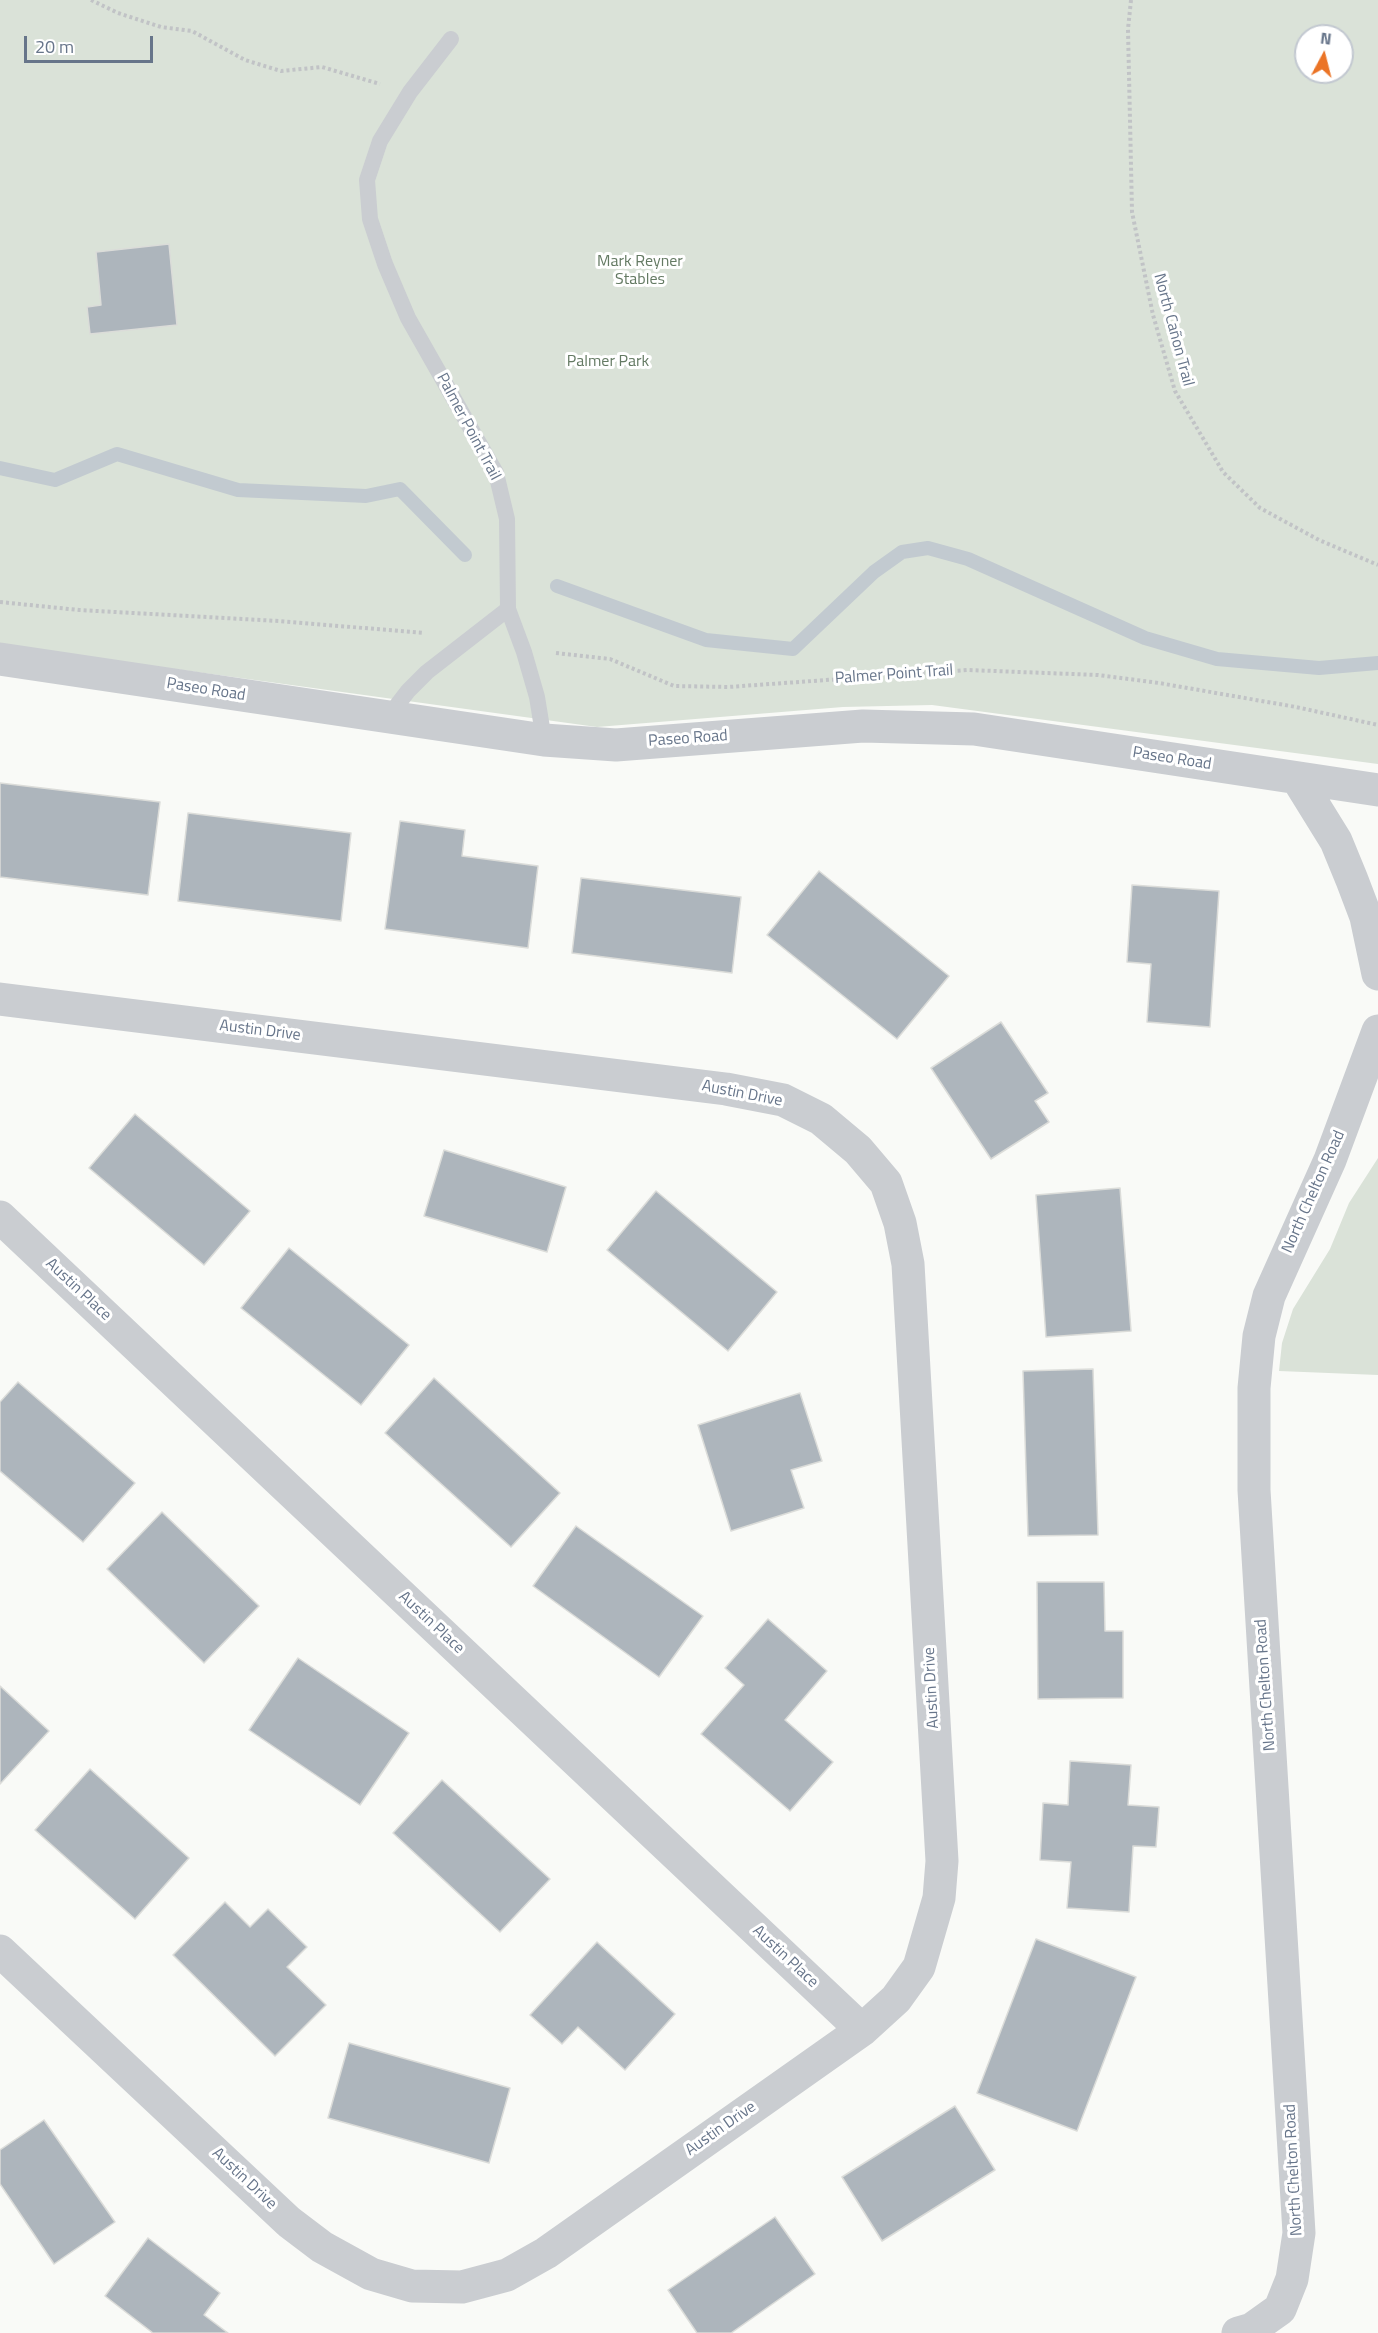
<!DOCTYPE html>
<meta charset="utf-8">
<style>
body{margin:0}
#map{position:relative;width:1378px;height:2333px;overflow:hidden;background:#f9faf7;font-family:"Titillium Web",sans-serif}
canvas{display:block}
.north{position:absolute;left:1294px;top:24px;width:60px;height:60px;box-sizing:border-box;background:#fff;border:2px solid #c2c8d0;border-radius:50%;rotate:7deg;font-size:16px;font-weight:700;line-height:24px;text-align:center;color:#67758a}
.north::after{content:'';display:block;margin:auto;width:21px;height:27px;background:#eb7426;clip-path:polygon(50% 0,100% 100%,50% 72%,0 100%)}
.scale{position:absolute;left:24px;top:36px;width:129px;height:27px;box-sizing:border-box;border:3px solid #67758a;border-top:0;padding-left:8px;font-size:18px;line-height:21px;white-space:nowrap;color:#67758a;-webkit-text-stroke:4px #fff;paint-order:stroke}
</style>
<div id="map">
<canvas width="1378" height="2333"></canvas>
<div class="north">N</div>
<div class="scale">20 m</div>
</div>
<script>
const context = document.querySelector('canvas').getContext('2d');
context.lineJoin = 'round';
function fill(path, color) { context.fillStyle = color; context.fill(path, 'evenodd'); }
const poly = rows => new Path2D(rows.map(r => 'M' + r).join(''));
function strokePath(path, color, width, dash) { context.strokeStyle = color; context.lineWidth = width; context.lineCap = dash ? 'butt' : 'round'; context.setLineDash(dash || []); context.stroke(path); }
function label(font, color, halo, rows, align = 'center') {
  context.font = font + ' "Titillium Web",sans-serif'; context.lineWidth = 6; context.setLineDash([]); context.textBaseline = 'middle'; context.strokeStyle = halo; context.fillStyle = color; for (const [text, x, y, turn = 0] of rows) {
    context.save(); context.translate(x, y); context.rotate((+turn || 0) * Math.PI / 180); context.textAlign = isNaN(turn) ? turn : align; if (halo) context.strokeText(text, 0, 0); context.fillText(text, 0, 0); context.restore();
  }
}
const green = poly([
 [0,0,1378,0,1378,764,932,705,843,707,597,727,0,645],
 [1306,36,1342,36,1342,72,1306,72],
 [1378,1158,1378,1375,1279,1371,1282,1343,1293,1309,1330,1249,1349,1203]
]);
const stream = poly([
 [0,468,55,480,117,454,238,490,366,496,400,489,465,555],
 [557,586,706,640,793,649,874,572,902,552,928,548,968,559,1145,638,1217,659,1319,668,1378,663]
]);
const building = poly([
 [169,244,177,325,90,334,87,307,101,305,96,252,169,244],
 [0,783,160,802,148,895,0,877,0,783],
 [188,813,351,833,341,921,178,901,188,813],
 [400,821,465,830,462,856,538,866,528,948,385,929,400,821],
 [819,871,949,976,897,1039,767,935,819,871],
 [581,878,741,897,732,973,572,953,581,878],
 [1132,885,1219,891,1210,1027,1147,1022,1151,964,1127,962,1132,885],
 [1001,1022,1048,1093,1035,1101,1049,1122,991,1159,931,1068,1001,1022],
 [135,1114,250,1211,204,1265,89,1168,135,1114],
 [444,1150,566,1187,547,1252,424,1216,444,1150],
 [1120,1188,1131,1331,1046,1337,1036,1195,1120,1188],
 [656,1191,777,1292,728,1351,607,1250,656,1191],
 [289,1248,409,1345,361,1405,241,1308,289,1248],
 [1093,1369,1098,1535,1028,1536,1023,1371,1093,1369],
 [434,1378,560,1493,511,1547,385,1433,434,1378],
 [18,1382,135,1483,83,1542,0,1471,0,1402,18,1382],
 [800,1393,822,1461,791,1470,804,1508,731,1531,698,1425,800,1393],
 [162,1512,259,1606,204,1663,107,1569,162,1512],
 [576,1526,703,1616,659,1677,533,1586,576,1526],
 [1037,1582,1104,1582,1105,1631,1123,1631,1123,1698,1038,1699,1037,1582],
 [768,1619,827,1671,785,1720,833,1762,790,1811,701,1734,744,1685,725,1668,768,1619],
 [298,1658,409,1733,360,1805,249,1730,298,1658],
 [0,1686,49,1731,0,1784,0,1686],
 [1070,1761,1131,1765,1128,1805,1159,1807,1156,1847,1133,1846,1129,1912,1067,1908,1071,1862,1040,1860,1043,1803,1068,1805,1070,1761],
 [90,1769,189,1858,135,1919,35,1830,90,1769],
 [442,1780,550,1879,500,1932,393,1833,442,1780],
 [225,1902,250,1927,268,1909,307,1947,287,1967,326,2005,275,2056,173,1955,225,1902],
 [1036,1939,1136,1977,1077,2131,977,2093,1036,1939],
 [597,1942,675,2014,625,2070,578,2027,562,2044,530,2015,597,1942],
 [349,2043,510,2088,489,2163,328,2118,349,2043],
 [955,2106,995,2170,882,2241,842,2177,955,2106],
 [44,2120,115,2222,54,2264,0,2184,0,2150,44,2120],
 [775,2217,815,2274,731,2333,697,2333,668,2290,775,2217],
 [148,2238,220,2293,204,2315,228,2333,153,2333,105,2296,148,2238]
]);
const path = poly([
 [91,0,118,13,161,27,192,31,245,60,281,71,322,67,380,84],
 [1131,0,1128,29,1132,212,1153,315,1175,391,1223,472,1260,508,1319,540,1378,565],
 [0,602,79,610,279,621,424,633],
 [556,653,610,659,674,686,728,687,968,670,1098,675,1159,683,1296,707,1378,725]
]);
const service = poly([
 [451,39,410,92,380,141,367,180,370,219,385,264,408,318,496,473,507,519,508,609,524,652,537,697,544,740],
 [388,717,408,691,427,672,508,609]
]);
const minor = poly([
 [0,659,544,740,616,745,863,726,974,729,1378,790],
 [1297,778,1336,841,1352,880,1366,917,1378,974],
 [0,999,726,1089,783,1100,821,1119,858,1150,886,1183,900,1223,908,1264,942,1861,939,1898,919,1967,896,1999,862,2030,546,2253,507,2275,462,2287,412,2286,371,2274,322,2247,289,2222,0,1951],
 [0,1217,862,2030],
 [1238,2333,1252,2329,1280,2309,1292,2279,1299,2233,1254,1490,1254,1388,1259,1336,1269,1296,1330,1160,1378,1031]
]);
const parkNames = [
 ["Mark Reyner",640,262],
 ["Stables",640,280],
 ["Palmer Park",608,362]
];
const streetNames = [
 ["North Cañon Trail",1173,330,75],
 ["Palmer Point Trail",468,427,62],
 ["Palmer Point Trail",894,675,-4],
 ["Paseo Road",206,690,9],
 ["Paseo Road",688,739,-4],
 ["Paseo Road",1172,759,9],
 ["Austin Drive",260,1031,7],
 ["Austin Drive",742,1094,11],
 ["North Chelton Road",1314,1192,-66],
 ["Austin Place",78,1290,43],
 ["Austin Place",431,1623,43],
 ["North Chelton Road",1266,1685,-94],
 ["Austin Drive",932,1688,-93],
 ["Austin Place",785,1957,43],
 ["Austin Drive",721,2129,-35],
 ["North Chelton Road",1294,2170,-93],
 ["Austin Drive",244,2179,43]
];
fill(green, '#dae2d8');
strokePath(stream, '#c2cad0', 14);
fill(building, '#adb5bc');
strokePath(building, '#dbdcd9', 1.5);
strokePath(path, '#c1c3c6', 4, [3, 3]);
strokePath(service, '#cacdd1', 16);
strokePath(minor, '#cacdd1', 33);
label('16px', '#647a63', '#fff', parkNames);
label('16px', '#67758a', '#fff', streetNames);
</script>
